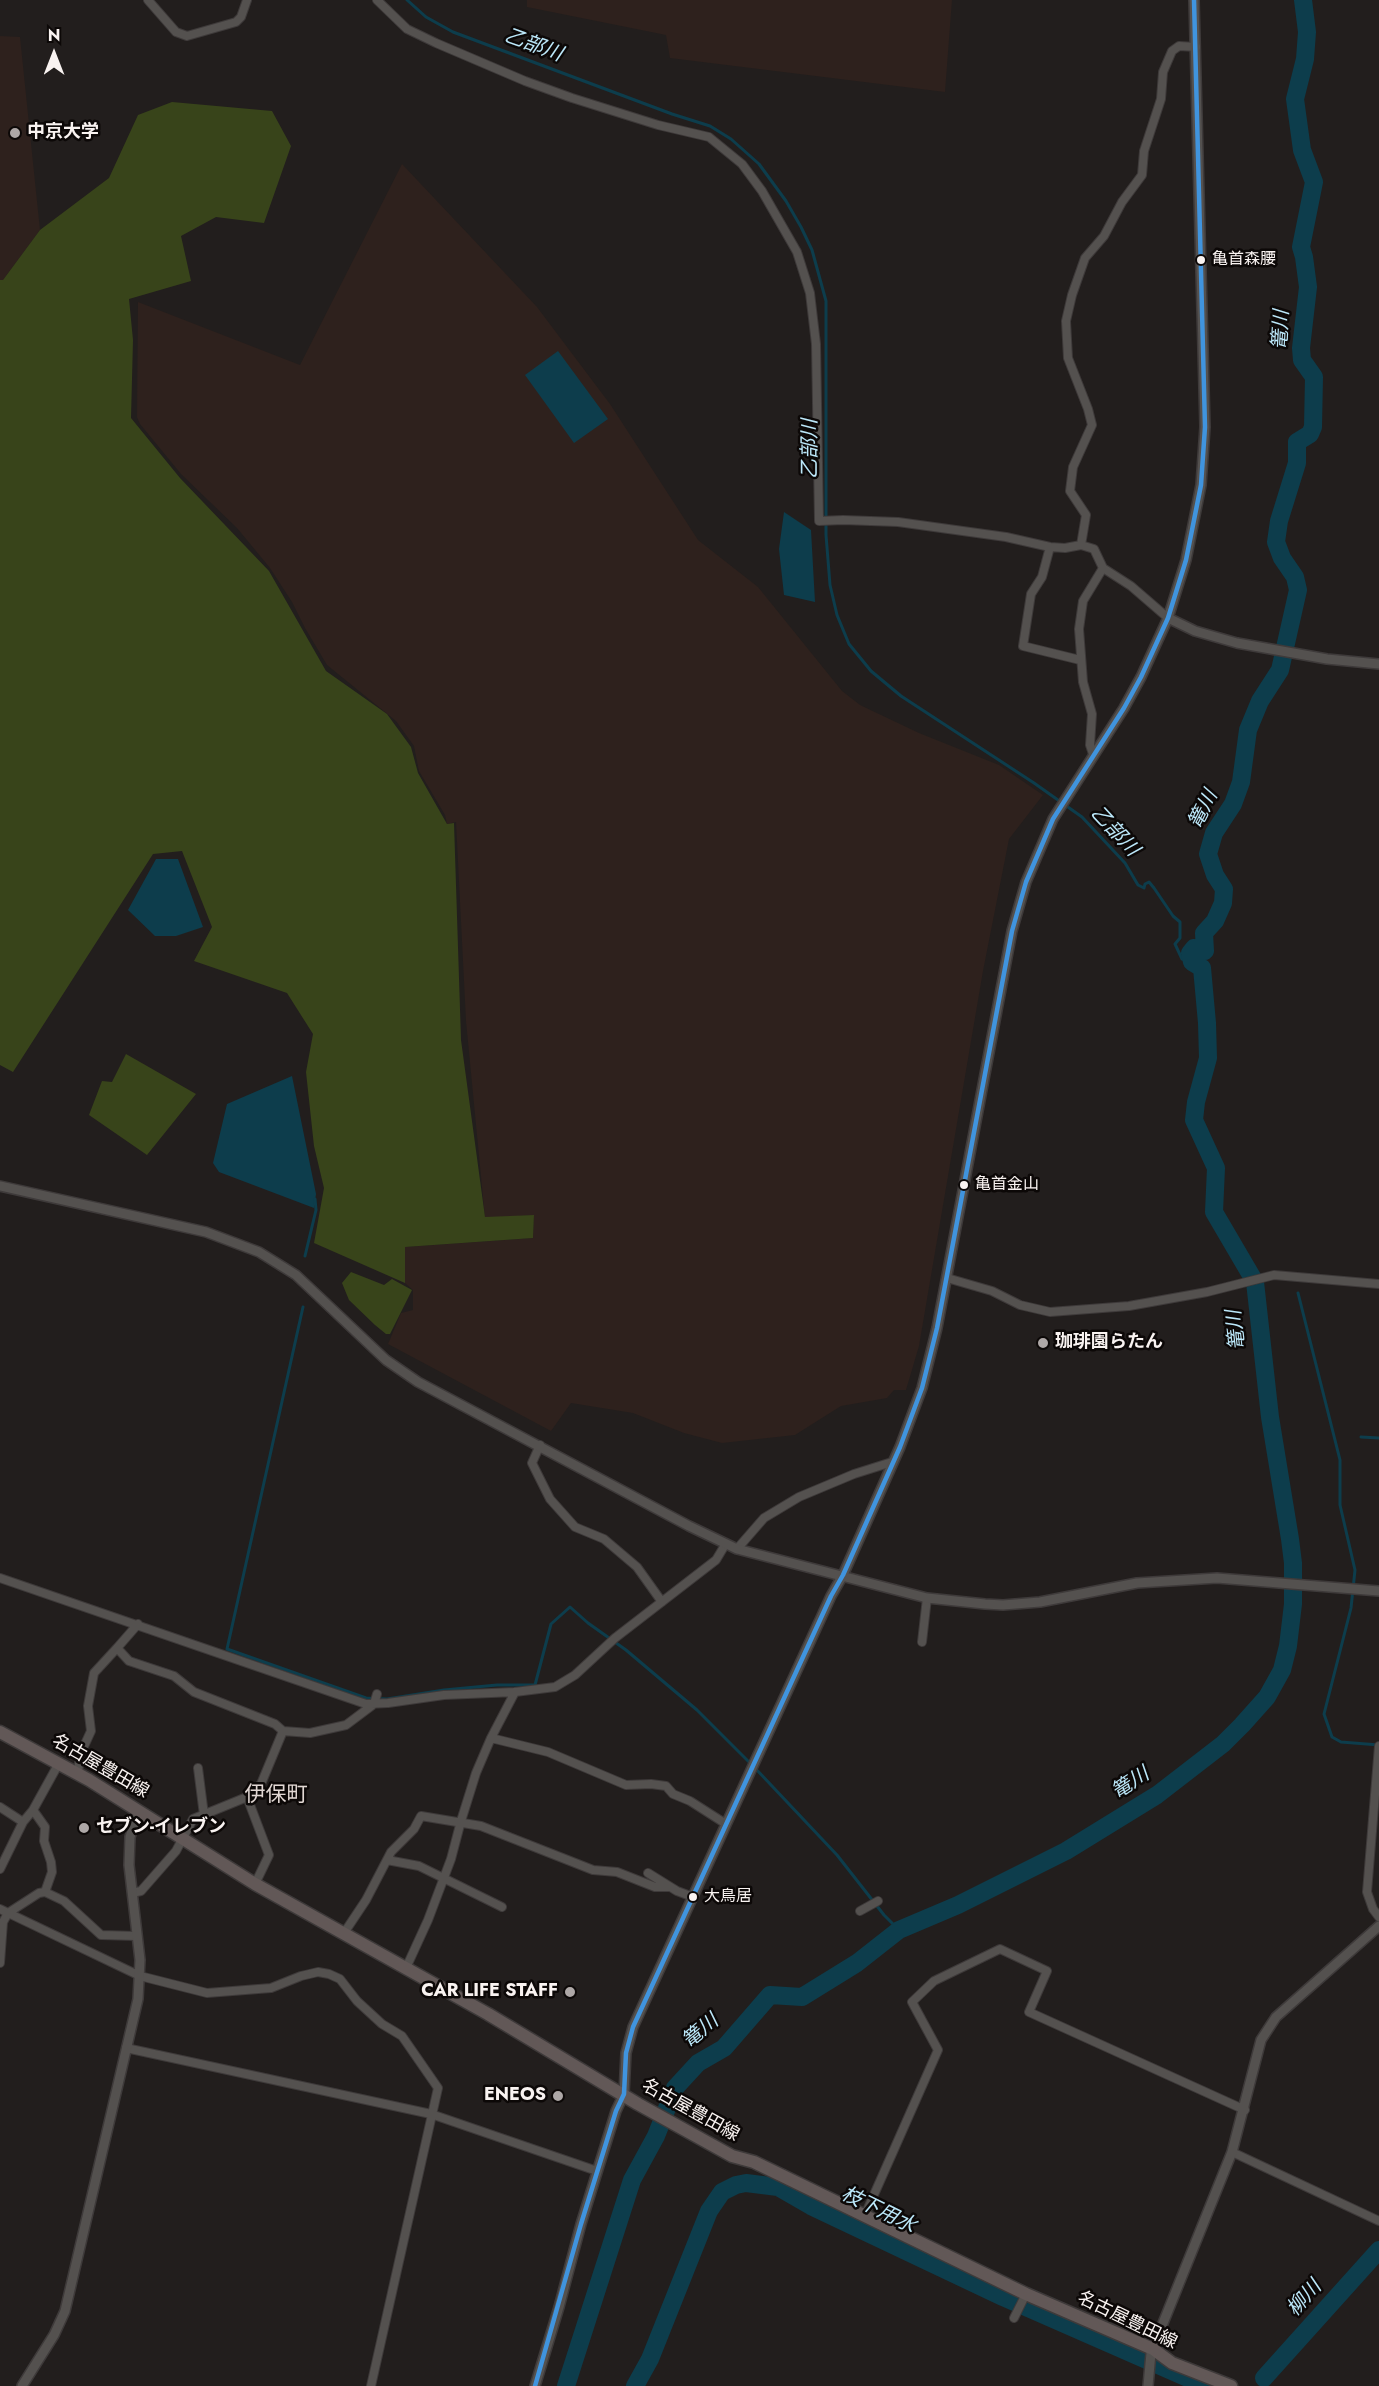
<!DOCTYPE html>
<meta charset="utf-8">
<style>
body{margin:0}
#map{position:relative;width:1379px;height:2386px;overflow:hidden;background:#221e1d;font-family:Jost,sans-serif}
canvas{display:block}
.north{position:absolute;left:24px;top:24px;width:60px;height:60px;-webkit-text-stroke:4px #0c0807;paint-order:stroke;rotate:0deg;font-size:16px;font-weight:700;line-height:24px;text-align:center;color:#f9f3f1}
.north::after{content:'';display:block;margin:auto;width:21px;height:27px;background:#f9f3f1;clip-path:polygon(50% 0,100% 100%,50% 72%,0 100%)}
</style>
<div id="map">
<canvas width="1379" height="2386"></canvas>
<div class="north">N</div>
</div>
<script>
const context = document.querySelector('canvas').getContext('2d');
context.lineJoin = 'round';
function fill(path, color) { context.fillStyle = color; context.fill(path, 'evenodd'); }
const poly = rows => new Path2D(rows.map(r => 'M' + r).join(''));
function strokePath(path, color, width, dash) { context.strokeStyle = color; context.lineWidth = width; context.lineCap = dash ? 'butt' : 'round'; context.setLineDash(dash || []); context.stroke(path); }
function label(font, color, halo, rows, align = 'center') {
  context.font = font + ' Jost,"Noto Sans JP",sans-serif'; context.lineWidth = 5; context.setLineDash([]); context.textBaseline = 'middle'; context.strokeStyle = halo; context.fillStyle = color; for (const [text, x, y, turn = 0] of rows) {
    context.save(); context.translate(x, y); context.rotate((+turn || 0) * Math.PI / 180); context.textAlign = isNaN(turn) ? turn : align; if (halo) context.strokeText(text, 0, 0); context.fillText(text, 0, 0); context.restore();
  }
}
const built = poly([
 [527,0,952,0,945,92,670,58,666,35,527,7],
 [0,36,20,37,40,230,3,280,0,280],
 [402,164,537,307,610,404,698,540,758,587,842,691,860,705,919,733,999,765,1043,795,1009,839,983,971,919,1346,906,1390,894,1390,887,1398,841,1406,795,1435,722,1443,684,1433,633,1413,571,1403,551,1431,388,1344,401,1313,413,1310,413,1290,405,1283,405,1247,533,1238,534,1215,485,1218,466,1021,456,822,447,824,445,815,419,771,414,746,396,721,327,665,305,628,292,602,270,568,237,528,181,474,140,424,137,417,138,302,300,365]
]);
const green = poly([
 [172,102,272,111,291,146,264,223,216,217,181,236,191,281,129,299,133,340,131,418,180,478,269,571,326,671,387,714,411,747,418,773,447,824,454,823,461,1040,485,1217,534,1215,533,1238,405,1247,405,1283,314,1243,324,1188,314,1146,306,1072,313,1034,287,993,194,961,212,927,182,851,153,854,13,1072,0,1065,0,280,3,280,40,230,109,178,138,115],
 [126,1054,196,1094,147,1155,89,1115,102,1081,112,1082],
 [351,1272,384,1285,392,1279,412,1290,390,1334,386,1334,375,1325,349,1300,342,1283]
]);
const water = poly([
 [558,351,608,419,574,443,525,375],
 [784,512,811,530,815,602,784,595,779,549],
 [156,859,178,859,203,927,176,936,155,936,128,910],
 [292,1076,316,1194,314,1208,219,1172,213,1163,227,1104]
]);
const stream = poly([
 [407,0,426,17,453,32,672,114,710,126,731,139,759,164,786,201,801,227,812,250,826,301,826,535,830,585,837,615,849,644,871,671,901,696,1034,783,1082,817,1125,863,1138,885,1144,888,1145,884,1149,882,1154,888,1173,916,1180,922,1180,938,1175,944,1182,959,1192,962],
 [305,1256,316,1210,315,1199],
 [1298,1293,1340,1460,1340,1505,1355,1570,1351,1608,1324,1714,1332,1737,1341,1742,1379,1745],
 [303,1307,227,1649,366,1698,387,1699,444,1690,497,1685,535,1685,551,1624,570,1607,588,1623,626,1650,697,1710,751,1764],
 [1361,1437,1379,1438],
 [755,1768,837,1855,884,1915,899,1930]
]);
const river = poly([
 [1264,2378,1379,2250],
 [566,2386,632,2180,656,2136,675,2088,698,2063,724,2048,770,1995,802,1997,857,1963,899,1930,958,1905,1066,1851,1157,1795,1223,1744,1242,1725,1267,1697,1282,1670,1288,1646,1293,1604,1293,1563,1290,1539,1270,1417,1255,1282,1214,1212,1216,1168,1194,1120,1196,1102,1208,1058,1207,1023,1202,968,1192,962,1190,953,1194,948,1205,951,1204,933,1215,921,1223,903,1224,889,1215,875,1208,854,1214,833,1233,804,1241,782,1248,730,1260,701,1280,670,1298,590,1295,577,1282,558,1276,542,1279,521,1297,463,1297,442,1310,434,1313,427,1314,377,1302,360,1301,348,1308,287,1304,257,1301,247,1314,182,1302,150,1295,99,1305,59,1307,32,1303,0],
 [635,2386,650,2359,709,2211,722,2192,736,2185,746,2183,778,2187,811,2206,1003,2297,1206,2386]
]);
const minor = poly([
 [148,0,176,32,187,36,236,22,241,17,247,0],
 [377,0,407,29,436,43,525,81,572,98,658,125,709,137,742,164,762,191,797,252,810,293,816,344,819,521,843,520,898,522,1006,537,1050,547,1065,548,1081,545,1094,549,1103,568,1131,586,1168,618],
 [1081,545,1086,515,1070,491,1073,467,1092,425,1088,409,1068,358,1066,321,1072,295,1085,258,1104,236,1122,202,1142,175,1144,151,1161,99,1163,72,1172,51,1179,46,1196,47],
 [1050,547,1042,577,1031,594,1023,646,1080,660],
 [1093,754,1090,745,1092,714,1083,682,1079,629,1083,601,1103,568],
 [947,1278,992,1291,1020,1305,1050,1312,1129,1306,1207,1292,1274,1275,1379,1284],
 [540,1445,532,1463,550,1499,575,1527,604,1539,637,1567,662,1602],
 [737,1549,764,1518,799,1497,854,1474,892,1462],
 [0,1578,366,1704,388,1703,444,1695,515,1692,555,1687,575,1675,615,1638,716,1560,725,1545],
 [138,1624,117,1648,129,1661,174,1676,194,1692,275,1724,283,1731,310,1733,346,1725,374,1704,377,1694],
 [922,1642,927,1598],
 [491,1738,548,1752,626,1785,651,1784,666,1786,673,1794,690,1801,726,1824],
 [1379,1746,1367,1892,1373,1909,1379,1917],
 [198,1768,204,1815],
 [78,1773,80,1755,91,1731,88,1706,94,1673,117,1648],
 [247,1797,261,1784,283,1731],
 [0,1807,23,1822],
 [33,1810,45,1827,44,1841,51,1862,52,1872,45,1892],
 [387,1860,419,1866,502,1907],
 [0,1869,23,1822,33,1810,59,1763],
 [648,1873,677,1891,693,1897],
 [132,1893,141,1891,176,1851,193,1819,247,1797,269,1855,255,1884],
 [0,1909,140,1976,207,1993,271,1988,301,1976,318,1972,329,1974,340,1979,357,2001,382,2024,402,2036,438,2088,371,2386],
 [860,1911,878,1901],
 [344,1933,366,1900,391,1852,414,1829,421,1816,481,1826,593,1870,617,1872,655,1887,670,1887],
 [0,1963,3,1922,8,1913,39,1893,45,1892,64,1901,101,1935,137,1936],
 [406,1968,428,1920,451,1859,461,1821,476,1773,491,1738,515,1692],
 [126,2048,431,2114,597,2171],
 [1232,2152,1379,2221],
 [865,2215,938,2050,912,2002,934,1981,1000,1949,1047,1971,1029,2012,1245,2110],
 [1014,2318,1026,2294]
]);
const tertiary = poly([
 [1168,618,1195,631,1237,643,1327,659,1379,664],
 [0,1186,206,1232,259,1252,296,1275,386,1360,418,1382,689,1526,737,1549,927,1598,985,1604,1003,1605,1040,1602,1137,1583,1217,1578,1379,1591],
 [22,2386,54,2335,65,2311,138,1999,140,1960,129,1865,130,1837,139,1811],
 [535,2386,559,2307,581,2224,616,2111,624,2094,626,2053,633,2027,831,1596,843,1575,900,1447,922,1388,937,1328,1012,931,1026,882,1053,819,1124,708,1141,677,1168,618,1186,560,1201,485,1205,427,1194,0],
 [1148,2386,1151,2353,1232,2152,1261,2040,1276,2017,1379,1926]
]);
const primary = poly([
 [0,1732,89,1780,255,1884,488,2014,638,2104,732,2156,754,2162,1026,2294,1153,2349,1172,2363,1231,2386]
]);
const bus1 = poly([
 [535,2386,581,2224,616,2111,624,2094,626,2053,633,2027,831,1596,843,1575,900,1447,922,1388,937,1328,1012,931,1026,882,1053,819,1124,708,1141,677,1168,618,1186,560,1201,485,1205,427,1194,0]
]);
const markers = [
 [15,133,6,"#aea8a7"],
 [1201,260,5,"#f9f3f1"],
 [964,1185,5,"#f9f3f1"],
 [1043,1343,6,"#aea8a7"],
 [84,1828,6,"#aea8a7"],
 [693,1897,5,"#f9f3f1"],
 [570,1992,6,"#aea8a7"],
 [558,2096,6,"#aea8a7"]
];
const busNames = [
 ["亀首森腰",1212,260],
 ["亀首金山",975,1185],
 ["大鳥居",704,1897]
];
const poiNames = [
 ["中京大学",27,133],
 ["珈琲園らたん",1055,1343],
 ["セブン-イレブン",96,1828],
 ["CAR LIFE STAFF",558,1992,"right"],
 ["ENEOS",546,2096,"right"]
];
const streetNames = [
 ["名古屋豊田線",100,1767,30],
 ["名古屋豊田線",690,2111,29],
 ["名古屋豊田線",1127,2321,26]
];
const waterNames = [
 ["乙部川",533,46,20],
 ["篭川",1282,330,-87],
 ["乙部川",811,449,-90],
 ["篭川",1204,810,-63],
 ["乙部川",1114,832,47],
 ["篭川",1237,1330,-96],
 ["篭川",1131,1784,-33],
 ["篭川",701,2032,-40],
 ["枝下用水",878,2211,26],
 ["柳川",1305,2299,-48]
];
const quarterNames = [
 ["伊保町",276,1796]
];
fill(built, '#2e211d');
fill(green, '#38441a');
fill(water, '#0d3d4c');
strokePath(stream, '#0d3d4c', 3);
strokePath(river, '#0d3d4c', 18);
strokePath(minor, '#3e3a3a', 10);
strokePath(tertiary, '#3e3a3a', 12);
strokePath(primary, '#3e3a3a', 15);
strokePath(minor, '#54514f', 8);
strokePath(tertiary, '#54514f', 9);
strokePath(primary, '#625857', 12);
strokePath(bus1, '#4094de', 4.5);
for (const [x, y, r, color] of markers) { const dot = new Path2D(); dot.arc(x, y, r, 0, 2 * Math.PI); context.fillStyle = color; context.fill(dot); strokePath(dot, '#0c0807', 2); }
label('16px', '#f9f3f1', '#0c0807', busNames, 'left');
label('bold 18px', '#f9f3f1', '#0c0807', poiNames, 'left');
label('18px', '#f9f3f1', '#0c0807', streetNames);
label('italic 20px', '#bce8fa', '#0c0807', waterNames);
label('21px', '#e1d7d3', '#0c0807', quarterNames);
</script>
